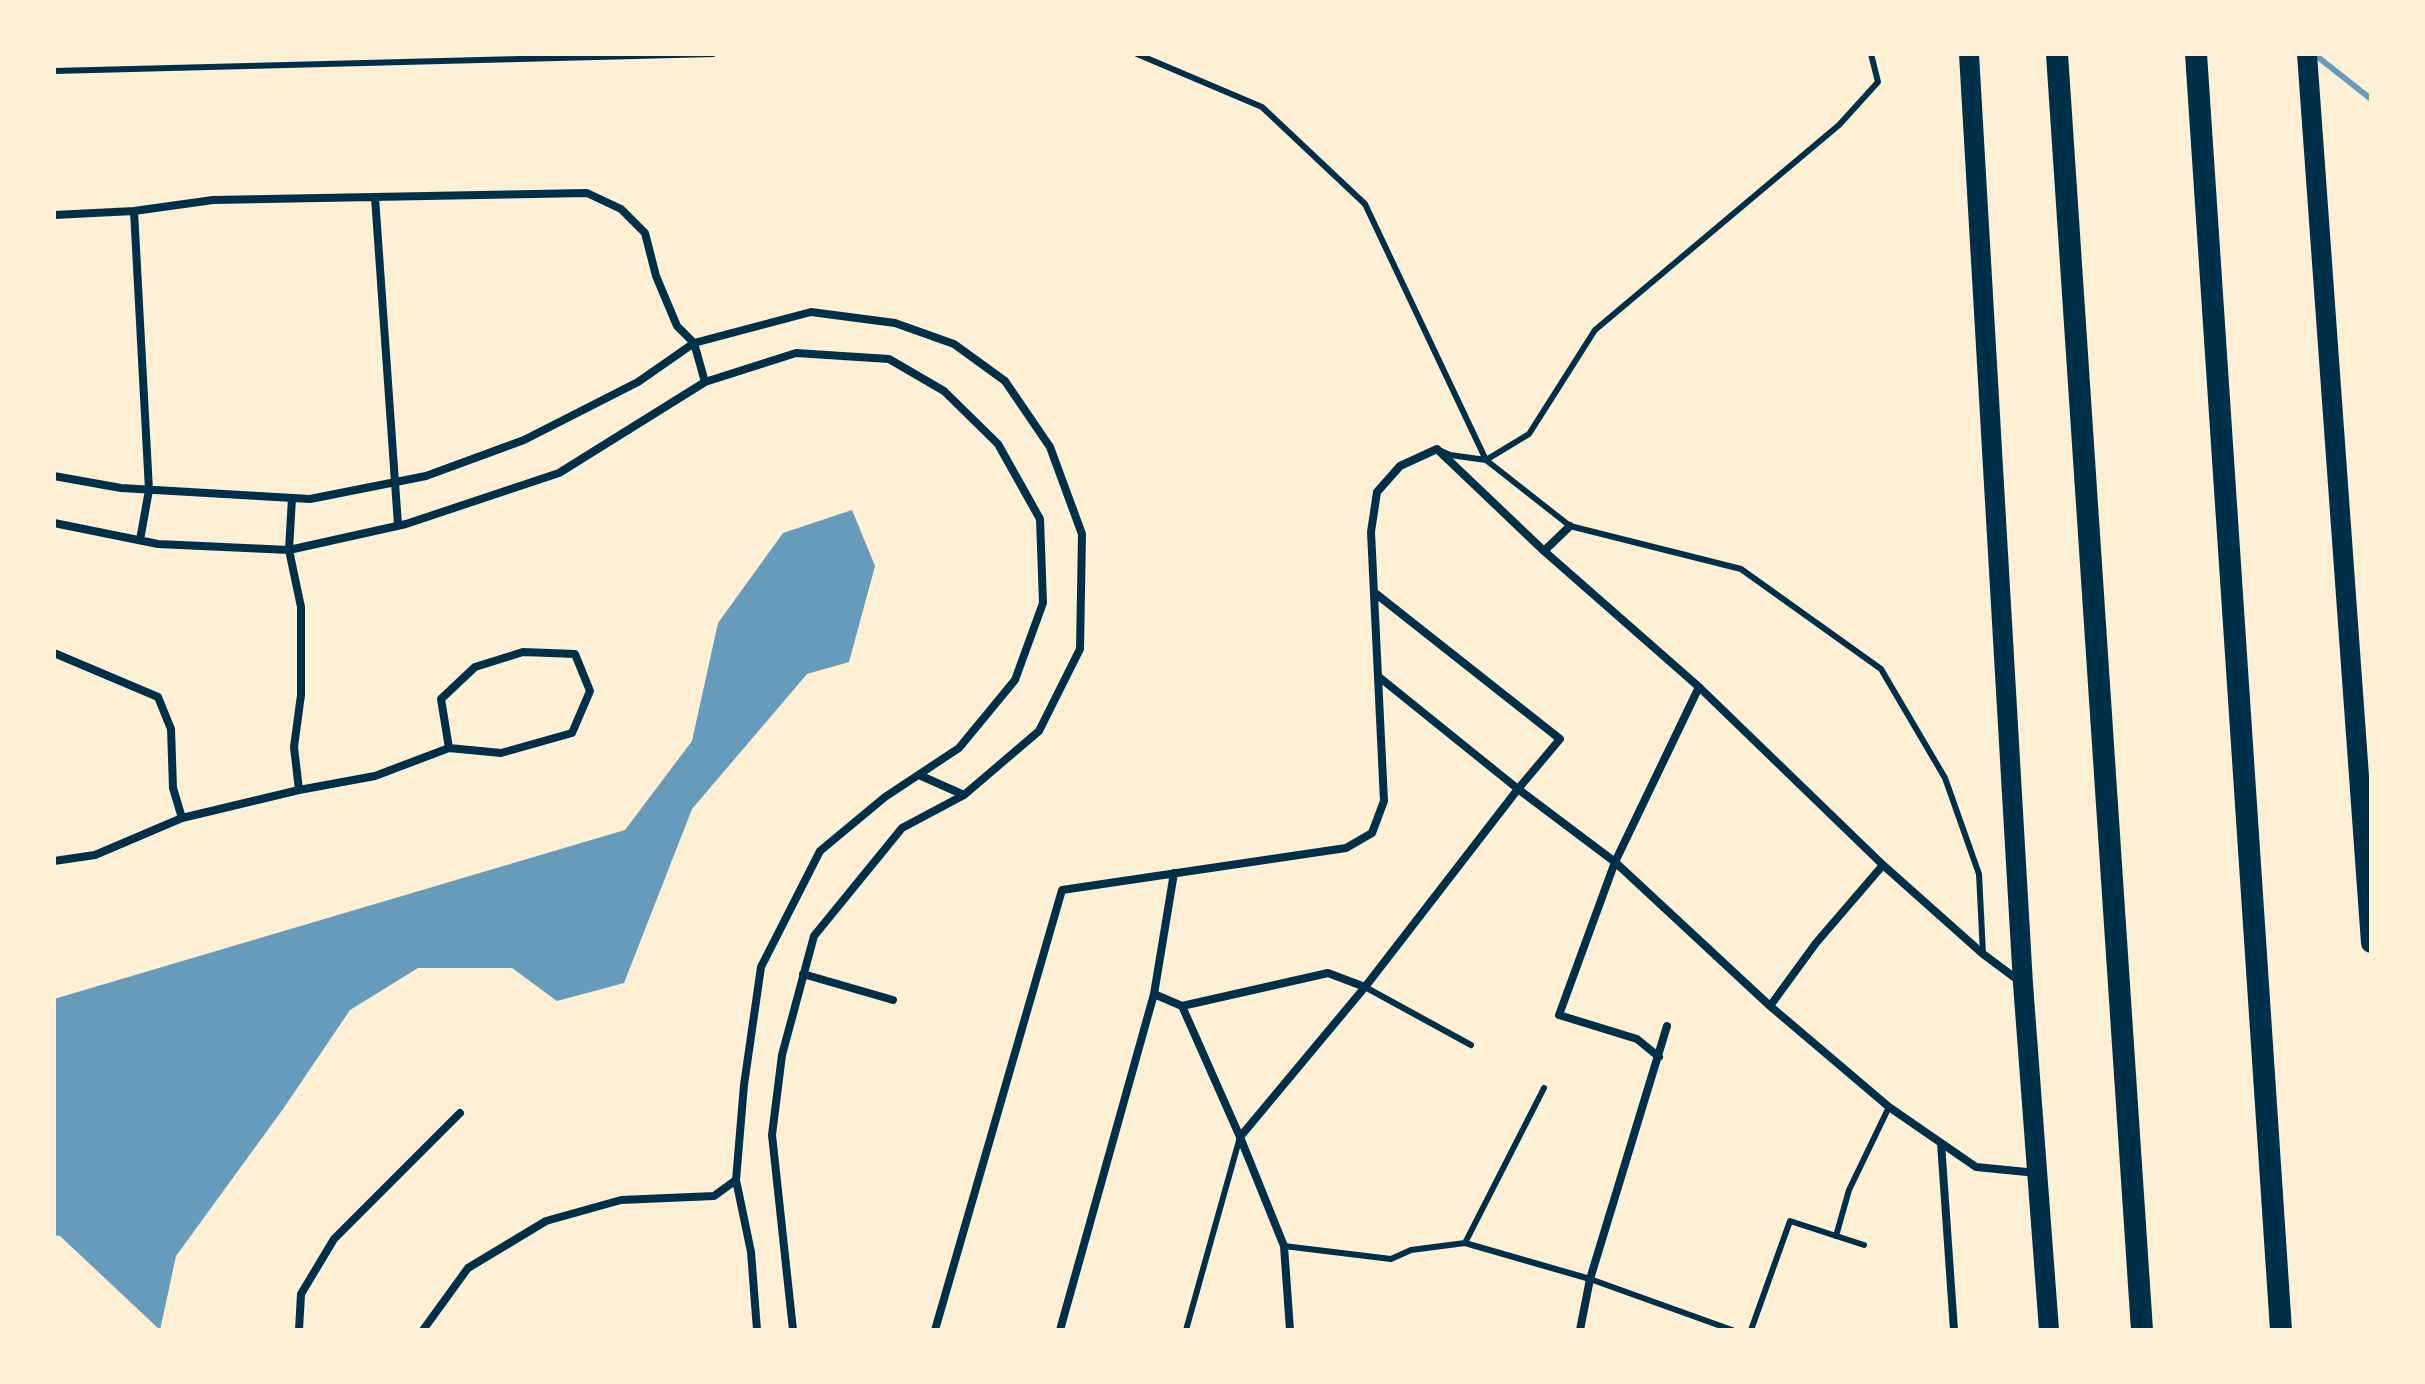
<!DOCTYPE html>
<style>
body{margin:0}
#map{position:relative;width:2425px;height:1384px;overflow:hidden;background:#fdf0d5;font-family:"Source Sans 3",sans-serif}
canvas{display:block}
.frame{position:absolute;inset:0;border:56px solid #fdf0d5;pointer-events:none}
</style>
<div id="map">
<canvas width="2425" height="1384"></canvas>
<div class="frame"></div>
</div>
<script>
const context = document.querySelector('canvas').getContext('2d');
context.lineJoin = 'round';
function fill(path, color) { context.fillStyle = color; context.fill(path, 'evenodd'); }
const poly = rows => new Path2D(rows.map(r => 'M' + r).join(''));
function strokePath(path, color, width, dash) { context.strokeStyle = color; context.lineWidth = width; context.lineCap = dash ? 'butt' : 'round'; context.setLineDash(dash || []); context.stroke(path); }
const water = poly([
 [852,510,875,566,849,662,807,674,692,809,624,983,557,1001,512,968,418,968,350,1010,283,1109,176,1256,160,1330,60,1236,54,1235,54,999,625,830,692,741,718,623,783,533]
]);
const stream = poly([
 [2314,54,2371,99]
]);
const service = poly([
 [1137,54,1262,107,1365,204,1486,460,1570,526,1741,569,1881,669,1945,778,1979,874,1983,954],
 [54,71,713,54],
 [1441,451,1450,455,1486,460,1529,434,1595,330,1839,125,1878,82,1871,54],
 [1365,987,1471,1045],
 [1836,1236,1849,1190,1889,1107],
 [1465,1243,1544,1088],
 [1284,1246,1391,1259,1411,1250,1465,1243,1590,1279,1732,1330],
 [1186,1330,1240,1137],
 [1751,1330,1790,1221,1864,1245]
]);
const minor = poly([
 [375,197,398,525],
 [134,211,149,490,140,540],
 [54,215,134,211,213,200,587,193,621,209,645,233,656,276,677,326,694,343,705,382],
 [54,476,121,488,310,499,426,476,524,440,638,382,694,343,811,312,895,323,954,344,1005,381,1050,447,1082,534,1080,649,1039,731,964,795,902,828,814,936,782,1055,772,1135,793,1330],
 [292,498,289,550,301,607,301,695,294,747,299,790],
 [54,523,158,544,289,550,406,524,559,473,705,382,796,353,889,359,944,391,998,444,1040,519,1043,603,1015,680,959,748,885,797,820,851,761,967,744,1085,736,1180,751,1252,757,1330],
 [1544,551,1570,526],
 [54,653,158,697,171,729,173,788,182,818],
 [1379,677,1518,789,1615,862,1770,1006,1889,1107,1976,1167,2037,1173],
 [919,775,964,795],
 [54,861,95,855,182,818,299,790,375,776,449,748,501,753,572,733,590,691,575,654,523,652,475,667,441,699,449,748],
 [803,974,893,1000],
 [1154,994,1174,873],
 [1770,1006,1816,943,1883,865],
 [1659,1057,1637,1039,1559,1015,1615,862,1699,687],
 [1240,1137,1182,1006,1328,973,1365,987],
 [1941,1143,1954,1330],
 [299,1330,301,1294,334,1239,460,1113],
 [423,1330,468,1268,546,1221,621,1200,714,1196,736,1180],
 [935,1330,1062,890,1346,848,1372,833,1384,801,1371,532,1377,492,1400,466,1437,449,1544,551,1699,687,1883,865,1983,954,2018,980],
 [1060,1330,1154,994,1182,1006],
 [1290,1330,1284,1246,1240,1137,1365,987,1518,789,1560,739,1375,593],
 [1580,1330,1590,1279,1667,1026]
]);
const primary = poly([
 [1969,54,2023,984,2049,1330],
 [2307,54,2371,943]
]);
const motorway = poly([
 [2057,54,2142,1330],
 [2196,54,2281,1330]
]);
fill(water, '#669bbc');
strokePath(stream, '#669bbc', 6);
strokePath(service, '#003049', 6);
strokePath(minor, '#003049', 8);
strokePath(primary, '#003049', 20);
strokePath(motorway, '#003049', 22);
</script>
